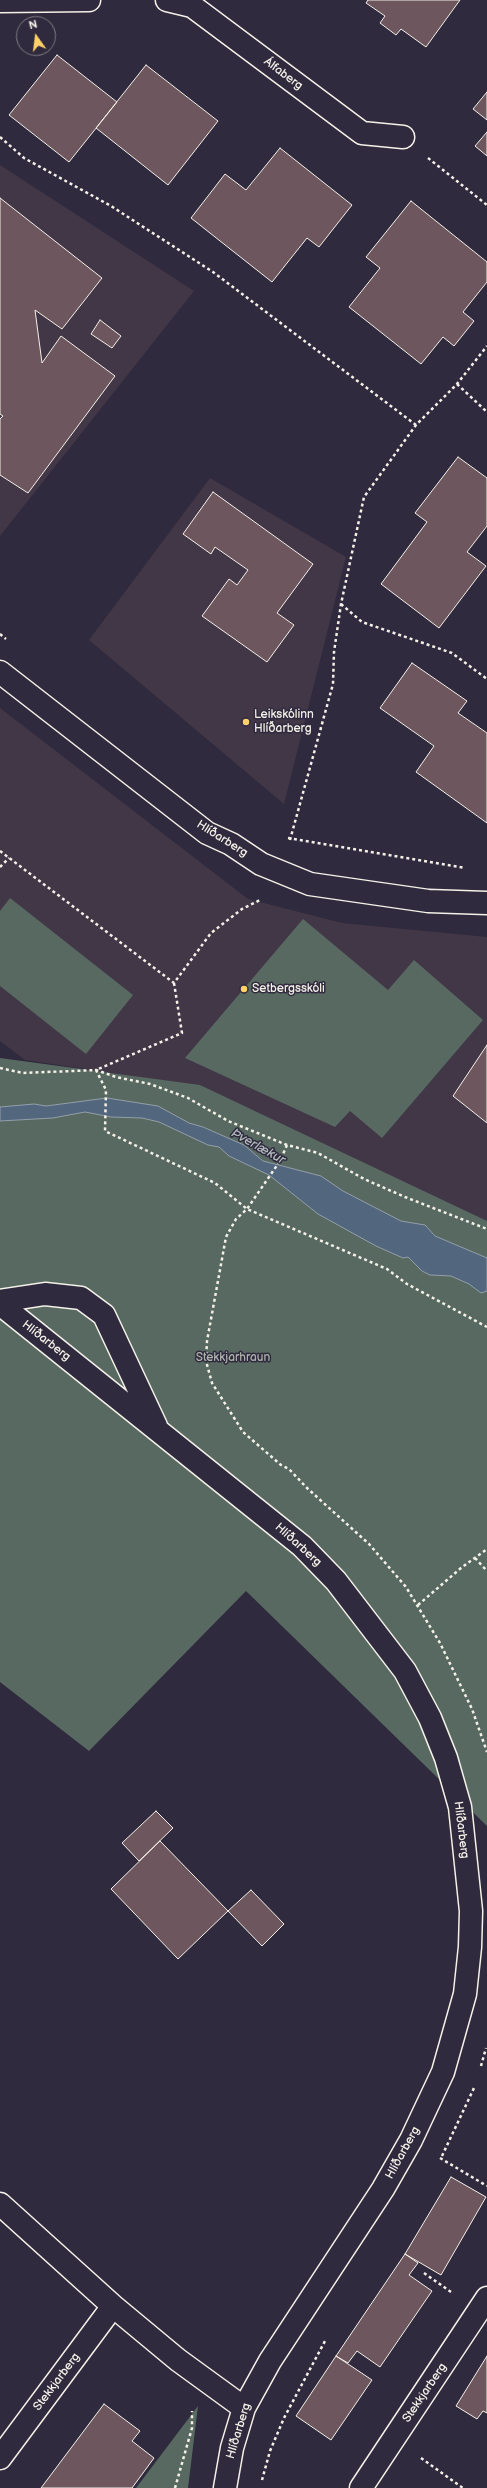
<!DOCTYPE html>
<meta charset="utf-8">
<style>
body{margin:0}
#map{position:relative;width:487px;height:2488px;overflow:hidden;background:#2f2a3d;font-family:"Balsamiq Sans",sans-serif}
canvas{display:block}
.north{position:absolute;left:16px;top:16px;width:40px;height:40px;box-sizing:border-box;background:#2f2a3d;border:1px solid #7e7a81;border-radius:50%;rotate:346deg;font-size:11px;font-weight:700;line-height:16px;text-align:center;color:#f4f1e8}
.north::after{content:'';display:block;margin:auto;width:14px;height:18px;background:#ffd166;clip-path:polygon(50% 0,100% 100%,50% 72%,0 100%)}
</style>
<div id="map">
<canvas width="487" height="2488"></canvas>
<div class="north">N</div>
</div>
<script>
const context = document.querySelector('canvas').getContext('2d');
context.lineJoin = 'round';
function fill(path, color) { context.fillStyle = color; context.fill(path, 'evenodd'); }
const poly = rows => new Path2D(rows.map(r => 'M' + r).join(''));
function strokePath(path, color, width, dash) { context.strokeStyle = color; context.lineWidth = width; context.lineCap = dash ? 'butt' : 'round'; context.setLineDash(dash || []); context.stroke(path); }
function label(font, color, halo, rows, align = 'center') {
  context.font = font + ' "Balsamiq Sans",sans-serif'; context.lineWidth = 3; context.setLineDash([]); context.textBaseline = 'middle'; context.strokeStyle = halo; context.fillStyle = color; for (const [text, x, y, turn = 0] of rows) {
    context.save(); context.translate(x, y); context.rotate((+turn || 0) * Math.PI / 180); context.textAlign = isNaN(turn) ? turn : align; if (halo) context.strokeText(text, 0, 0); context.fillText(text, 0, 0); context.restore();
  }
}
const built = poly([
 [0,165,194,291,0,536],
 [210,478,346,557,284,804,89,640],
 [0,708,248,899,342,923,487,937,487,1222,174,1088,139,1077,25,1060,0,1041]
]);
const green = poly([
 [10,898,133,995,86,1054,0,986,0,911],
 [303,919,388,990,414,960,483,1020,382,1138,350,1111,335,1127,185,1058],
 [0,1058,200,1085,487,1221,487,1826,246,1591,89,1751,0,1682],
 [198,2406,188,2488,136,2488]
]);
const water = poly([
 [107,1098,158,1106,189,1123,203,1127,244,1145,263,1161,321,1176,343,1191,401,1221,425,1225,435,1236,487,1258,487,1291,481,1293,469,1284,451,1276,430,1275,422,1271,408,1257,403,1258,376,1246,318,1214,269,1175,229,1156,219,1147,208,1145,159,1122,142,1118,111,1117,85,1112,53,1118,0,1121,0,1107,34,1104,46,1106,107,1098]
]);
const building = poly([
 [368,0,460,0,426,47,401,29,396,35,380,23,385,16,366,3,368,0],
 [57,55,117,102,69,162,9,115,57,55],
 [146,65,218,121,168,185,96,128,146,65],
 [487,92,487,120,473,109,487,92],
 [487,132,487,156,475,146,487,132],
 [280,148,352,205,319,247,307,238,272,282,191,218,225,174,246,190,280,148],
 [0,198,102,278,62,329,35,310,42,363,61,336,115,376,28,493,0,475,0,419,3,416,0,414,0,198],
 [411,201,487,262,487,282,463,312,474,321,454,346,443,337,421,364,349,307,380,268,366,257,411,201],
 [100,320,121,336,112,348,91,334,100,320],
 [458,457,487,478,487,526,467,552,486,566,439,628,381,584,427,522,415,513,458,457],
 [213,492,313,564,277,613,294,625,267,662,202,616,229,579,237,585,248,570,215,547,211,554,183,534,213,492],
 [412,663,467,701,458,713,487,733,487,823,416,772,434,746,380,708,412,663],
 [487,1045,487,1123,453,1096,487,1045],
 [156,1811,173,1828,139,1861,122,1843,156,1811],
 [160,1841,228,1911,178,1959,111,1889,160,1841],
 [251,1890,284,1924,262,1946,228,1911,251,1890],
 [451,2177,486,2197,441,2275,405,2254,451,2177],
 [405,2254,418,2263,409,2275,432,2291,380,2367,357,2351,348,2363,336,2356,405,2254],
 [336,2356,372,2380,331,2440,296,2416,336,2356],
 [487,2356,487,2413,483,2411,477,2419,456,2406,487,2356],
 [104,2404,140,2431,132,2441,154,2458,132,2488,41,2488,104,2404]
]);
const path = poly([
 [0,137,24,158,111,206,213,272,416,425],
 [428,158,487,205],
 [457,384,487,412],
 [341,604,362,622,452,653,487,679],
 [0,634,6,639],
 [288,838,465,868],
 [290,840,333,684,334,652,341,604,364,497,416,425,457,384,487,346],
 [0,851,174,983,211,933,242,909,260,900],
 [0,867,9,858],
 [174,983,182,1033,96,1070,106,1090,105,1131,215,1183,247,1209,387,1269,407,1284,487,1327],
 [0,1068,23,1073,96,1070,116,1077,150,1084,188,1098,228,1121,287,1145,318,1153,364,1179,405,1197,487,1229],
 [287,1145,280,1161,247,1209,236,1219,226,1237,207,1341,206,1361,212,1383,243,1432,281,1465,289,1469,307,1488,369,1544,406,1587,440,1643,472,1709,487,1752],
 [475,1558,487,1571],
 [418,1605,461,1568,487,1549],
 [481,2066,486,2048],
 [442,2156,474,2088],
 [440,2158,487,2186],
 [424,2273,451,2292],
 [421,2458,463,2488],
 [262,2480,270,2451,284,2418,325,2341],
 [175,2488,192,2428,192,2411]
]);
const minor = poly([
 [167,0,192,6,362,133,403,137],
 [0,1,89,0],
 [0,672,207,833,231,844,261,864,310,884,428,901,487,903],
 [0,1301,45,1294,81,1298,104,1315,156,1426],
 [0,1304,302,1546,336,1581,405,1671,430,1718,446,1758,460,1807,471,1911,470,1947,465,1994,443,2072,411,2140,383,2189,270,2361,244,2408,232,2448,225,2488],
 [0,2204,113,2306,178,2360,244,2408],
 [0,2458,113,2306],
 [361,2488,487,2298]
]);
const markers = [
 [246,722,4,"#ffd166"],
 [244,989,4,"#ffd166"]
];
const streetNames = [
 ["Álfaberg",283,74,37],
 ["Hlíðarberg",222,839,32],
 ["Hlíðarberg",46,1341,38],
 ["Hlíðarberg",298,1545,42],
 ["Hlíðarberg",461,1830,83],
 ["Hlíðarberg",403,2153,-61],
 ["Stekkjarberg",57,2382,-53],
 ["Stekkjarberg",425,2393,-56],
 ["Hlíðarberg",239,2431,-73]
];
const poiNames = [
 ["Leikskólinn",254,715],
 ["Hlíðarberg",254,729],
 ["Setbergsskóli",252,989]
];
const parkNames = [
 ["Stekkjarhraun",233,1358]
];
const waterNames = [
 ["Þverlækur",258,1147,29]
];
fill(built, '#423747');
fill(green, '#586961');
fill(water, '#52677e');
strokePath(water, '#939ea8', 1);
fill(building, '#6d565e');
strokePath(building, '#f4f1e8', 1);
strokePath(minor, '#f4f1e8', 25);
strokePath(path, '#f4f1e8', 2.5, [3, 3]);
strokePath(minor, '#2f2a3d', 22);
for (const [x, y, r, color] of markers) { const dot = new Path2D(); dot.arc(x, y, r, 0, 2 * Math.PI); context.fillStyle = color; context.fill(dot); strokePath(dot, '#2f2a3d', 1.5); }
label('12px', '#f4f1e8', '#2f2a3d', streetNames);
label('12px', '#f4f1e8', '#2f2a3d', poiNames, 'left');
label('12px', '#aeb4ab', '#2f2a3d', parkNames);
label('italic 13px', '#b3babe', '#2f2a3d', waterNames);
</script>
